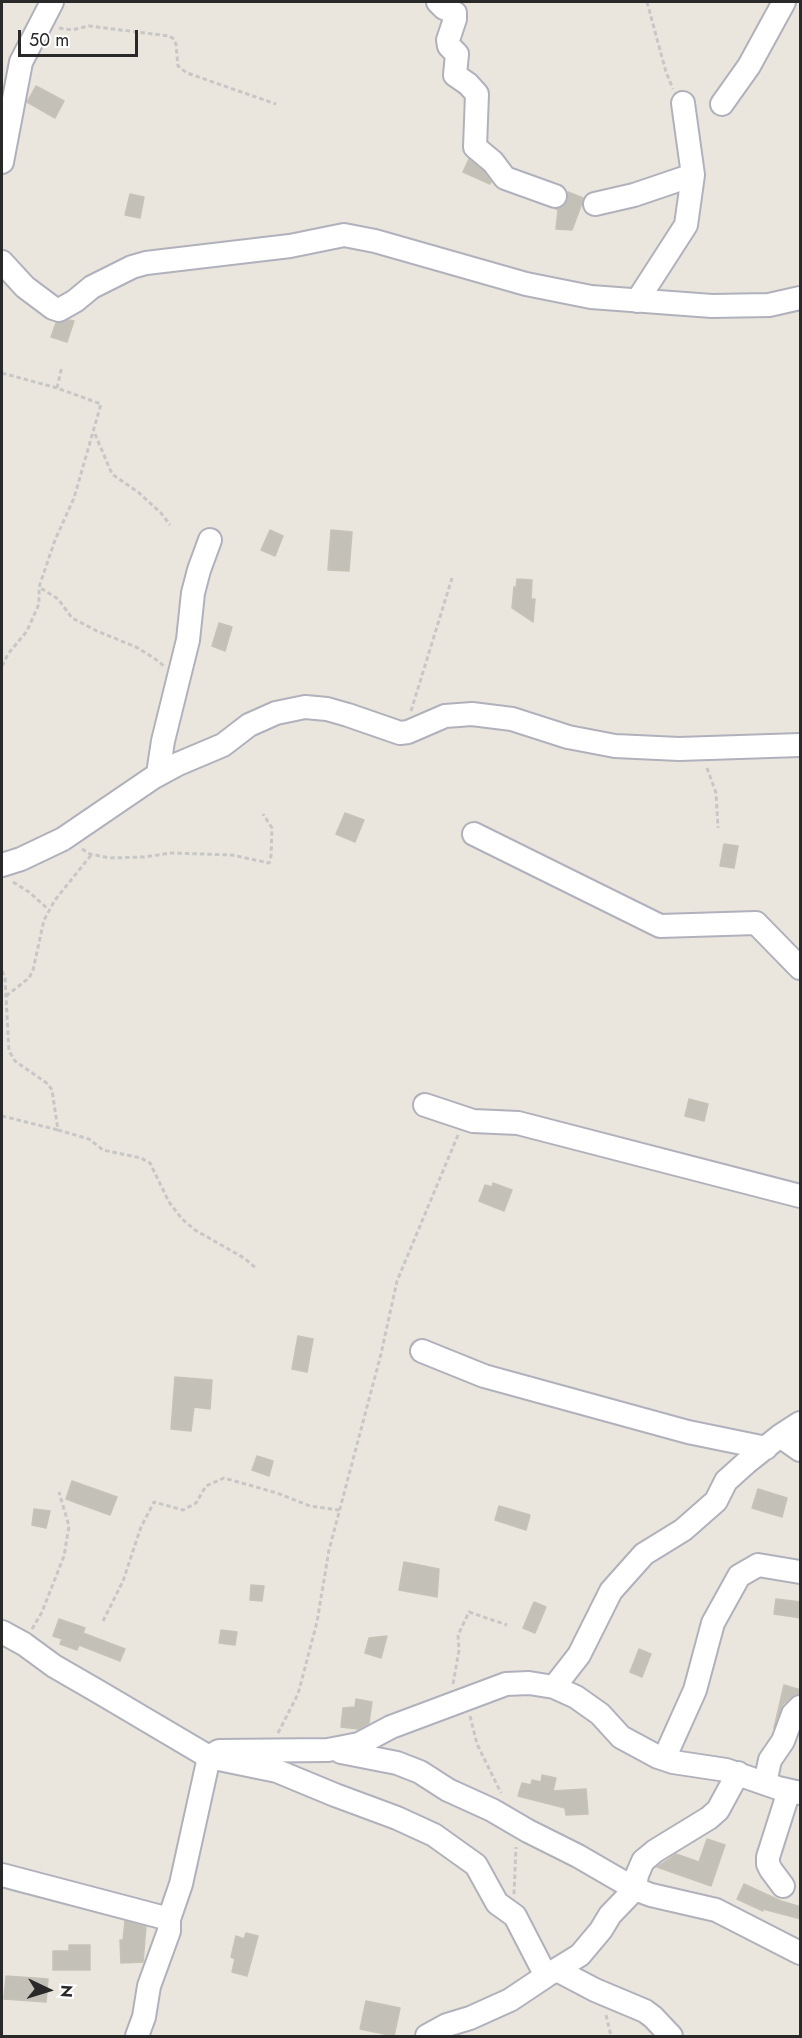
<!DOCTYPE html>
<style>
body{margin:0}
#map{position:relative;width:802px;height:2038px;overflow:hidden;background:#eae6dd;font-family:Jost,sans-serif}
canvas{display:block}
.frame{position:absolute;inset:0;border:3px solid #292929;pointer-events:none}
.north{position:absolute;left:18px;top:1960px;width:60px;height:60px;-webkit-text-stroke:4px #fff;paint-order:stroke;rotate:94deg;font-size:16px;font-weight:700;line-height:24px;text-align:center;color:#292929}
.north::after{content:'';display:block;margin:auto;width:21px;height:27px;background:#292929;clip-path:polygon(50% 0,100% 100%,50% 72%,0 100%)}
.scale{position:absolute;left:18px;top:30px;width:120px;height:27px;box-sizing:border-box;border:3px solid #292929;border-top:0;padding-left:8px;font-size:18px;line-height:21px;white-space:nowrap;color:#292929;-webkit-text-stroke:4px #fff;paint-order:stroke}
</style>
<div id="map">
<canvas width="802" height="2038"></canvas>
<div class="frame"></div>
<div class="north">N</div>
<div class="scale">50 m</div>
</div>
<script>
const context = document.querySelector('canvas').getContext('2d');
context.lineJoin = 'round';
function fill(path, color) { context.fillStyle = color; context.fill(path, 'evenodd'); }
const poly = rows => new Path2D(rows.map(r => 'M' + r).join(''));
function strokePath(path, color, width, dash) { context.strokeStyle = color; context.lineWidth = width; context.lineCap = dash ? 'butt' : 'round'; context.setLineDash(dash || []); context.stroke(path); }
const building = poly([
 [36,86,64,101,55,118,27,102,36,86],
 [469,159,483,171,491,182,490,184,463,172,469,159],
 [568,192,583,198,582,203,572,230,556,229,558,210,556,209,563,207,567,201,568,192],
 [130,194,144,197,140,218,125,215,130,194],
 [69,320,74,321,67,342,51,337,56,323,69,320],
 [270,530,283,536,275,556,261,550,270,530],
 [331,530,352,532,349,571,328,570,331,530],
 [517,579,532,580,531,599,535,599,533,622,512,608,514,587,516,588,517,579],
 [219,623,232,627,225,651,212,646,219,623],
 [345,813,364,820,355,842,336,834,345,813],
 [724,844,738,846,734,868,720,866,724,844],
 [689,1099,708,1104,704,1121,685,1116,689,1099],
 [493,1183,512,1190,504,1211,479,1201,485,1185,492,1187,493,1183],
 [298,1336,313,1339,307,1372,292,1369,298,1336],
 [175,1377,212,1380,210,1409,194,1407,191,1431,171,1429,175,1377],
 [257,1456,273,1461,269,1476,252,1470,257,1456],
 [72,1481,117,1497,110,1515,66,1499,72,1481],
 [758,1489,787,1498,782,1517,752,1508,758,1489],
 [499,1506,530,1515,526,1530,495,1520,499,1506],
 [34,1509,50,1511,46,1528,32,1525,34,1509],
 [404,1562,439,1569,437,1597,399,1590,404,1562],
 [251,1585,264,1586,262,1601,250,1600,251,1585],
 [776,1599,801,1602,801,1618,774,1614,776,1599],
 [534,1602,546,1607,535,1633,523,1628,534,1602],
 [59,1619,85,1628,83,1633,125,1649,120,1661,79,1645,77,1650,60,1644,62,1639,53,1636,59,1619],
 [221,1630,237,1632,235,1645,219,1643,221,1630],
 [387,1636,381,1658,365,1653,369,1638,387,1636],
 [639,1649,651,1654,642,1677,630,1672,639,1649],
 [784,1685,801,1690,801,1694,791,1697,783,1704,774,1728,784,1685],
 [356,1699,372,1702,369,1723,358,1729,341,1727,343,1708,355,1707,356,1699],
 [542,1775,556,1778,553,1791,586,1789,588,1814,566,1815,565,1808,518,1796,522,1783,531,1785,532,1780,541,1782,542,1775],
 [707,1839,725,1845,711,1886,657,1867,676,1854,699,1862,707,1839],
 [744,1884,781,1901,801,1907,801,1919,763,1909,763,1911,737,1899,744,1884],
 [125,1921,146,1927,143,1962,121,1963,120,1940,123,1940,125,1921],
 [246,1933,258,1936,247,1976,232,1972,235,1959,231,1957,236,1936,244,1939,246,1933],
 [69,1945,90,1945,90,1970,53,1970,53,1951,69,1951,69,1945],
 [6,1976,48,1979,46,2002,4,1999,6,1976],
 [366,2001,400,2008,394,2036,360,2029,366,2001]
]);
const path = poly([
 [647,2,666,72,673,89],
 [59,28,72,30,89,26,169,36,174,39,176,44,178,66,187,73,276,104],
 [2,373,57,388,101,404,74,498,55,540,39,587,58,599,72,618,97,631,136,647,154,658,164,666],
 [57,388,62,366],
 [95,434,112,474,138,492,161,513,170,525],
 [2,666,8,654,27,631,39,604,39,587],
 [411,711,452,578],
 [707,768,716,793,718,828],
 [82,849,90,854,110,858,144,857,171,853,232,855,269,863,271,856,272,828,263,814],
 [13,882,29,892,49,910],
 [2,971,5,978,9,1051,15,1061,48,1084,52,1090,58,1130,89,1139,103,1150,141,1158,150,1163,169,1202,182,1219,195,1230,244,1258,257,1269],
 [6,996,29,978,33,970,44,920,55,900,92,854],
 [2,1116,58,1130],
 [103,1621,123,1581,141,1527,154,1502,183,1510,196,1503,206,1486,224,1478,277,1493,310,1506,339,1510],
 [32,1629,42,1612,64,1556,69,1526,59,1492],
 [453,1684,459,1650,458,1635,469,1612,507,1625],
 [470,1716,477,1744,501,1793],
 [278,1733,298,1694,317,1622,329,1550,381,1354,397,1281,458,1135],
 [514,1894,516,1847],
 [606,2015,611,2036]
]);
const minor = poly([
 [438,2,444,8,455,13,455,19,448,40,449,46,457,54,455,75,468,84,477,94,475,147,493,162,505,178,555,196],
 [722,104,749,66,784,2],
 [2,162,21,62,52,2],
 [595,204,634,195,693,175],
 [2,262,25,287,53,308,59,310,75,301,92,287,132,267,146,263,290,246,344,235,375,241,526,284,591,297,712,306,769,305,800,298],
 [637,301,686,225,693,175,683,103],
 [158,774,163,741,188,640,193,593,199,570,210,540],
 [474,834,660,926,756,923,800,968],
 [2,865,21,859,63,839,154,777,178,764,223,745,249,725,276,713,305,707,327,709,348,715,400,733,408,732,445,716,472,714,512,719,568,737,615,746,679,749,800,745],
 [425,1105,473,1121,518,1123,800,1196],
 [422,1351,484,1376,688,1432,766,1448],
 [780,1436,800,1450],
 [2,1632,24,1644,54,1666,99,1692,209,1757,277,1771,335,1795,397,1818,434,1835,476,1865,497,1903,515,1916,546,1976,510,2000,470,2018,447,2025,427,2036],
 [554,1687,579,1655,611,1591,644,1554,683,1530,716,1501,726,1481,746,1463,780,1436,800,1423],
 [341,1752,397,1763,420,1772,448,1790,492,1810,528,1831,578,1856,635,1889,651,1895,716,1910,800,1953],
 [664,1759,695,1690,713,1623,739,1576,758,1565,800,1572],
 [765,1783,770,1760,783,1741,793,1714,800,1707],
 [2,1875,169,1919],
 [783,1886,771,1870,768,1864,768,1857,789,1791],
 [557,1970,595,1990,645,2011,653,2017,671,2036],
 [546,1976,580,1955,601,1930,610,1915,635,1889,637,1875,643,1861,655,1851,709,1818,718,1810,738,1773],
 [137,2036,144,2017,149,1986,169,1931,169,1919,181,1884,209,1757,219,1751,328,1750,359,1744,391,1727,506,1684,529,1683,554,1687,576,1697,600,1714,621,1737,658,1757,673,1762,726,1770,778,1788,800,1793]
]);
fill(building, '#c3c0b8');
strokePath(building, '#c6c2b6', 1.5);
strokePath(minor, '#b0b1bc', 26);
strokePath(path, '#c7c7c7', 3, [4.5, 3]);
strokePath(minor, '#fff', 22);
</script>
